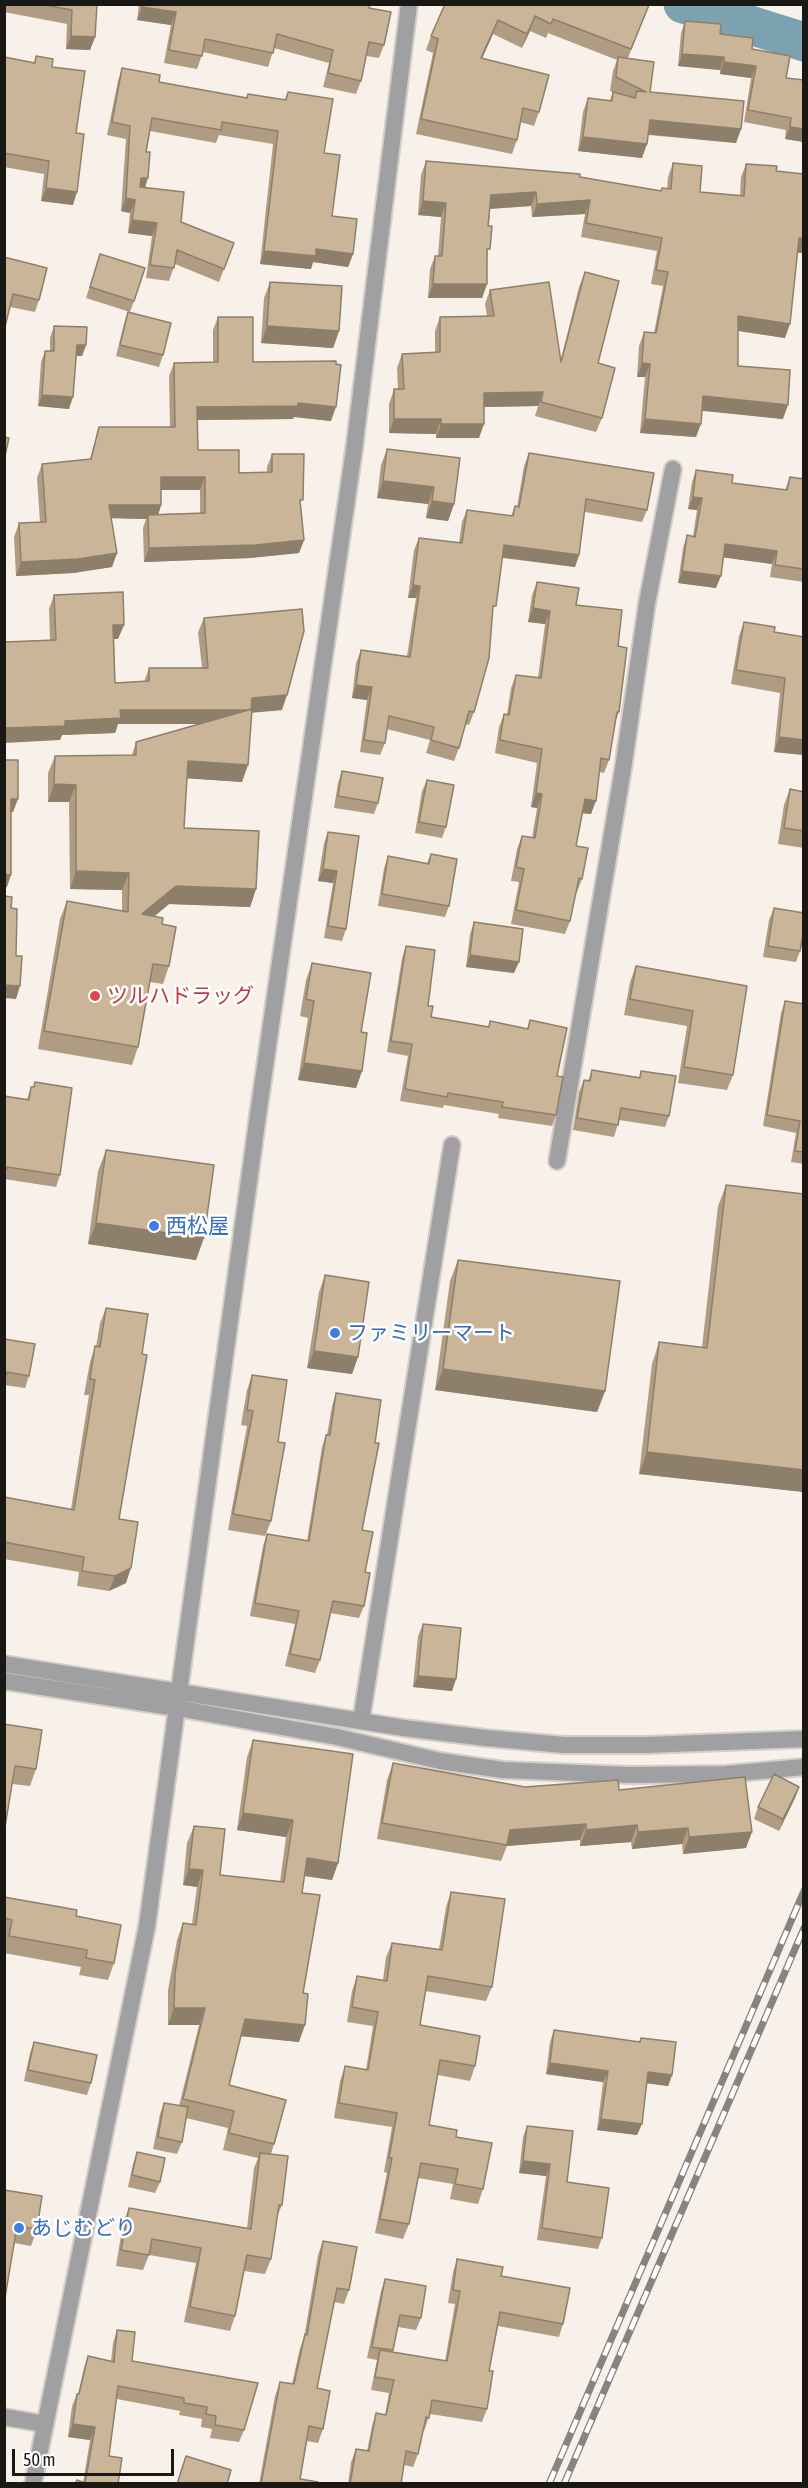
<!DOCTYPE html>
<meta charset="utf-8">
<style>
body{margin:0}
#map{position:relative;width:808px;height:2488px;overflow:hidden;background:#f7f1ea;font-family:"Asap Condensed",sans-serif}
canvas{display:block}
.frame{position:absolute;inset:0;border:6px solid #1a1815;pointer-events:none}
.scale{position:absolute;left:12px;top:2449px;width:162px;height:27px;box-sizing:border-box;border:3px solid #1a1815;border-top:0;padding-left:8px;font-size:18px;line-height:21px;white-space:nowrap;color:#1a1815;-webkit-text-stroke:4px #fff;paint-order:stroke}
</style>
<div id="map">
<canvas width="808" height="2488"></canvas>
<div class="frame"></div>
<div class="scale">50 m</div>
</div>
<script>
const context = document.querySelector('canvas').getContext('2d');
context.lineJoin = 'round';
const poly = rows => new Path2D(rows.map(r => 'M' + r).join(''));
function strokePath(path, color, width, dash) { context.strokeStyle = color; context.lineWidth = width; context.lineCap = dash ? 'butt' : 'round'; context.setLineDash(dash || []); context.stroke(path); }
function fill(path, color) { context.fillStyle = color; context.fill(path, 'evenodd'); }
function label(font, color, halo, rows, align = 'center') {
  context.font = font + ' "Asap Condensed","Noto Sans JP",sans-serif'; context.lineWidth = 5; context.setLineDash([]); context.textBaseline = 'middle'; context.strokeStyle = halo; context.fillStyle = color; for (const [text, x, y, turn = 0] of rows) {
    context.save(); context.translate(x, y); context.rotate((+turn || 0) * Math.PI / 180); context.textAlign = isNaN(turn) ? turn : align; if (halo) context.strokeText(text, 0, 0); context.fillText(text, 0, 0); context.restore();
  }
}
const river = poly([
 [683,4,804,42]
]);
const minor = poly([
 [557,1161,623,769,647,603,673,469],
 [361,1721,452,1145]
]);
const tertiary = poly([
 [4,1664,404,1728,486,1738,564,1745,646,1745,804,1739],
 [4,1681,177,1708,337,1737,440,1761,503,1770,629,1775,726,1774,804,1767],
 [4,2417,45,2424],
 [33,2484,147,1926,258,1115,354,450,409,4]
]);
const rail = poly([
 [549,2484,804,1891],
 [564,2484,804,1928]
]);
const wall = poly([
 [4,4,97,4,95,37,90,50,66,49,67,24,4,12],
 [139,4,370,4,369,8,384,45,379,58,366,56,361,81,356,94,323,87,329,63,274,48,268,67,203,52,197,69,164,63,171,25,137,20],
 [445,4,649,5,628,58,650,92,741,129,736,143,648,135,642,158,578,151,583,112,588,98,610,100,613,92,610,91,613,71,617,60,548,33,546,38,530,31,522,48,493,34,482,58,539,112,534,126,520,122,517,140,512,154,416,134,433,53,426,50,431,36],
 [685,21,720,34,752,49,786,78,804,142,785,139,786,130,744,122,751,78,720,74,720,70,678,66,681,33],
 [36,56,52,67,76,133,73,205,41,201,44,174,4,167,4,57,34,63],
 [122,68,159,82,246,98,248,94,285,100,288,92,324,153,332,216,353,254,348,267,313,262,311,269,260,264,273,144,219,135,216,143,150,131,146,152,145,187,181,222,234,243,219,282,175,264,169,281,146,278,152,236,128,233,130,213,121,211,126,139,107,135,118,81],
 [426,161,580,177,661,191,662,188,667,189,668,177,673,163,700,192,740,195,741,177,746,164,776,171,804,174,804,253,797,253,785,338,738,331,738,366,783,419,702,411,696,437,640,433,645,377,637,377,639,346,644,332,654,333,663,286,651,284,657,251,581,237,585,214,532,217,531,206,490,209,487,259,487,284,482,298,428,298,430,269,435,256,438,256,441,217,418,215,421,175],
 [100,254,134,301,130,312,86,298],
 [4,257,39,300,35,312,10,307],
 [585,272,598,363,602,418,596,432,535,416,538,406,484,407,479,438,436,438,436,434,389,433,389,404,394,389,398,389,397,368,402,354,435,352,435,331,440,317,487,316,485,304,490,290,561,359,579,287],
 [270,282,339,331,333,348,261,343,264,298],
 [128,312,163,355,159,367,116,356,124,324],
 [218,317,253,362,331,421,294,417,293,419,198,420,198,450,239,473,267,472,267,467,272,454,301,507,304,540,299,553,250,558,144,562,143,528,146,519,111,518,117,553,112,567,73,573,16,576,14,537,19,523,40,522,37,478,42,464,90,459,95,441,99,427,170,427,169,376,174,363,213,363,213,330],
 [161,490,200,490,200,513,158,514,161,505],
 [54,326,86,345,82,356,76,356,69,409,38,406,41,362,45,351,50,351,50,338],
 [387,449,454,504,448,521,426,518,428,504,377,498,381,465],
 [529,453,647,510,642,522,585,512,579,555,575,567,502,558,474,712,469,725,465,724,459,748,454,761,426,753,430,740,387,729,385,743,380,755,360,752,367,700,352,698,356,663,361,650,407,656,416,598,408,598,414,550,419,538,459,543,462,522,467,510,511,516,515,506,517,507,524,466],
 [696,470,732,483,785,490,790,477,804,479,804,582,770,577,772,564,723,557,716,588,678,583,683,548,687,535,693,536,697,510,688,509,692,482],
 [537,582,576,605,618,646,619,712,615,722,609,760,604,773,600,772,591,814,582,813,576,846,582,879,577,892,576,892,570,921,565,934,511,924,519,882,511,881,517,849,522,836,532,838,537,808,531,807,537,763,495,753,499,727,504,714,507,714,511,688,516,675,538,678,545,624,528,622,532,595],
 [54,595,118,639,114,639,115,683,144,682,149,668,202,668,198,632,204,618,282,710,252,712,242,782,187,778,184,828,256,889,250,907,169,904,154,916,162,924,169,966,163,984,150,982,138,1047,132,1065,38,1049,60,919,67,901,122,911,122,890,70,889,69,802,48,802,48,773,55,756,132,755,136,742,200,724,118,724,115,733,62,735,60,740,50,640,49,609],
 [744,622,774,632,804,637,804,755,774,752,780,693,731,684,739,636],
 [342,771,378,803,374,814,334,808,338,783],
 [427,780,446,827,442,838,415,833,422,791],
 [790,789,804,792,804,848,778,844,784,805],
 [328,832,359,836,346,929,342,941,324,938,333,883,318,881,324,843],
 [431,854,449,906,445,917,378,906,384,868,388,856,427,863],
 [774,908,800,951,796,962,763,957,769,920],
 [474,922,514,973,466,967,470,934],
 [406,946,428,1006,431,1017,488,1027,490,1021,527,1029,530,1020,557,1076,556,1115,552,1126,498,1118,499,1114,444,1105,443,1108,400,1101,408,1056,387,1052,402,958],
 [312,963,361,1032,362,1071,356,1088,298,1080,308,1018,300,1016,306,980],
 [636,966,747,986,733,1075,727,1090,678,1083,687,1026,624,1015,630,982],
 [785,1001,804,1004,804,1164,791,1162,796,1133,763,1126,781,1013],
 [592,1070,639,1077,641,1071,669,1116,665,1127,619,1120,614,1137,573,1130,579,1092,584,1080,588,1081],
 [35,1082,60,1175,56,1187,4,1179,4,1096,27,1099,31,1087,33,1087],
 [106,1150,196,1260,88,1244,98,1171],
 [726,1185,804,1194,804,1492,639,1474,652,1364,659,1342,702,1347,718,1206],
 [458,1260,605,1391,597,1412,435,1390,450,1281],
 [325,1275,358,1357,352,1374,307,1368,319,1292],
 [106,1308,142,1354,119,1519,126,1583,109,1591,77,1586,79,1572,4,1559,4,1497,71,1509,89,1395,84,1395,90,1362,95,1346,96,1347,100,1323],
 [4,1339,29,1376,25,1388,4,1385],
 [252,1375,278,1442,271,1521,265,1536,228,1530,247,1426,241,1425,247,1390],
 [336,1393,362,1530,365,1572,364,1606,359,1618,330,1613,320,1660,315,1673,285,1666,295,1624,250,1616,263,1546,267,1534,307,1541,322,1447,326,1435,327,1435,332,1406],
 [423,1624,456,1679,452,1691,413,1687,418,1636],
 [4,1724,36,1769,30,1786,12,1784],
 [253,1740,338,1863,332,1880,304,1876,302,1893,303,1993,299,2042,241,2036,229,2085,274,2144,271,2154,282,2205,277,2217,271,2259,265,2274,244,2271,235,2316,230,2331,184,2322,196,2263,149,2255,143,2270,116,2266,123,2223,129,2208,247,2228,254,2168,258,2158,223,2150,228,2128,186,2118,182,2142,177,2154,153,2149,160,2114,164,2103,179,2106,199,2025,168,2025,168,1990,177,1940,183,1923,192,1924,197,1887,183,1885,187,1843,194,1826,220,1875,280,1882,286,1837,237,1830,247,1757],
 [393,1763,525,1787,619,1790,746,1848,683,1854,682,1844,632,1849,631,1842,580,1846,580,1840,507,1846,501,1861,377,1839,387,1780],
 [799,1787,795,1798,779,1831,754,1819,758,1807],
 [451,1892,492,1987,486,2001,425,1991,420,2025,475,2066,470,2081,438,2075,429,2125,456,2137,483,2189,478,2204,450,2199,453,2184,418,2178,409,2224,403,2239,375,2233,387,2173,384,2172,392,2127,334,2118,340,2081,345,2066,366,2070,373,2026,347,2022,352,1991,357,1976,383,1980,386,1957,392,1943,439,1949,446,1907],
 [4,1897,76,1916,114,1963,108,1980,79,1975,81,1967,4,1953,4,1945,6,1937,4,1937],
 [554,2030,639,2042,641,2038,672,2075,668,2086,647,2083,637,2135,597,2130,603,2082,546,2074,550,2042],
 [34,2042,91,2083,87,2095,24,2081,30,2053],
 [527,2126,567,2182,602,2238,598,2249,537,2240,546,2176,519,2173,523,2137],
 [137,2152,160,2182,155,2193,128,2187,133,2164],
 [4,2190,37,2229,31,2246,14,2243],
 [323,2241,349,2290,344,2304,334,2302,317,2388,323,2429,318,2443,307,2441,300,2479,318,2484,259,2484,275,2396,280,2382,292,2384,300,2348,304,2338,318,2255],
 [457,2259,501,2276,563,2324,559,2337,498,2326,489,2371,487,2409,482,2422,430,2414,424,2431,423,2430,418,2454,413,2467,404,2465,401,2484,348,2484,351,2462,356,2449,367,2451,372,2426,376,2413,385,2415,389,2393,371,2390,377,2360,367,2358,381,2291,385,2279,421,2318,416,2330,398,2327,393,2352,445,2361,455,2304,448,2303,453,2272],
 [117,2330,132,2361,244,2430,239,2442,210,2438,212,2429,201,2427,202,2419,179,2415,180,2411,117,2399,109,2456,118,2484,75,2484,83,2483,90,2440,68,2437,72,2406,77,2394,78,2394,84,2368,88,2356,111,2361,113,2343]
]);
const shadedWall = poly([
 [142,7,176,12,171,25,137,20],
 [535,16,530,31,522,48,527,34],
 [498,20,493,34,476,72,481,58],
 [71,36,95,37,90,50,66,49],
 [682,54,724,57,720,70,678,66],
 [724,62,756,66,751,78,720,74],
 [650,120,741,129,736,143,645,134],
 [790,127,804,129,804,142,785,139],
 [583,137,647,144,642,158,578,151],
 [141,178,148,178,144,191,136,191],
 [46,188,77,192,73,205,41,201],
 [536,192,531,206,486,209,491,195],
 [126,198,135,200,130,213,121,211],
 [590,200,585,214,532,217,537,204],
 [423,201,446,203,441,217,418,215],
 [132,220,157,223,152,236,128,233],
 [799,238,804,239,803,253,794,252],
 [316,249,353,254,348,267,313,262,311,269,260,264,264,251],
 [433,284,487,284,482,298,428,298],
 [738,316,790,324,785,338,733,330],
 [267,326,339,331,333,348,261,343],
 [77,345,86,345,82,356,73,356],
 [642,363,650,364,645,377,637,377],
 [543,392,538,406,479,407,484,393],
 [42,395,73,397,69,409,38,406],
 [703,396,788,405,783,419,698,410],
 [298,403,336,407,331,421,294,417,293,419,193,420,197,407],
 [394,419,441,419,436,434,389,433],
 [645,419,701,424,696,437,640,433],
 [441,424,484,424,479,438,436,438],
 [161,477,205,477,200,490,156,490],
 [383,481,434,487,428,504,377,498],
 [693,497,702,498,697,510,688,509],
 [432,501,454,504,448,521,426,518],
 [109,505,161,505,157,519,148,515,146,519,104,518],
 [304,540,299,553,250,558,144,562,149,548],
 [725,544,777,551,772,564,720,557],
 [504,545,579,555,575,567,500,557],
 [117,553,112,567,73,573,16,576,21,562],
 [682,571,721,576,716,588,678,583],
 [413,585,420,586,416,598,408,598],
 [533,608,550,611,545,624,528,622],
 [113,625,124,625,118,639,108,639],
 [356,685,372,687,367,700,352,698],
 [287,695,282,710,250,713,246,724,118,724,115,733,62,735,60,740,4,743,4,728,65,721,120,710],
 [779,737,804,740,804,755,774,752],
 [188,761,248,765,242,782,182,778],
 [54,784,76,785,69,802,48,802],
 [536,793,542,794,537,808,531,807],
 [11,799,18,799,13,812,6,812],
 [585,799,596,801,591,814,580,813],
 [323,869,337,871,333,883,318,881],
 [76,871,129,873,122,890,70,889],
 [4,874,11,875,7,887,4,887],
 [176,886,256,889,250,907,169,904,136,932,142,914],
 [470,955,519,962,514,973,466,967],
 [4,985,20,986,16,999,4,998],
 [304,1063,362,1071,356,1088,298,1080],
 [96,1223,204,1238,196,1260,88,1244],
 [314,1351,358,1357,352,1374,307,1368],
 [443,1369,605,1391,597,1412,435,1390],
 [647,1452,804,1470,804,1492,639,1474],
 [131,1568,126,1583,109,1591,115,1576],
 [418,1676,456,1679,452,1691,413,1687],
 [799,1787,795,1798,779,1831,783,1819],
 [243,1813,293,1820,286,1837,237,1830],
 [586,1824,580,1840,507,1846,510,1830],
 [637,1825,631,1842,580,1846,586,1830],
 [688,1828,682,1844,632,1849,638,1832],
 [752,1832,746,1848,683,1854,689,1837],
 [307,1858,338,1863,332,1880,300,1875],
 [189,1869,203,1870,197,1887,183,1885],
 [174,2008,205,2008,199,2025,168,2025],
 [245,2019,305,2025,299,2042,239,2036],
 [550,2063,608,2071,603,2082,546,2074],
 [648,2072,672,2075,668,2086,644,2083],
 [601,2119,642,2124,637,2135,597,2130],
 [523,2161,550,2164,546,2176,519,2173],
 [73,2424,95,2427,90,2440,68,2437]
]);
const building = poly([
 [39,4,97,4,95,37,71,36,72,10,39,4],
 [142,4,370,4,369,8,391,12,384,45,369,42,361,81,328,73,333,50,277,34,273,53,205,39,202,56,169,50,176,12,142,7,142,4],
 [445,4,648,4,649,5,631,49,553,19,551,24,535,16,527,34,498,20,481,58,549,75,539,112,523,108,517,140,421,119,438,39,431,36,445,4],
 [685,21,721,24,720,34,753,38,752,49,790,56,786,78,804,80,804,129,790,127,791,118,748,110,756,66,724,62,724,57,682,54,685,21],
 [36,56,53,59,52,67,85,71,76,133,84,134,77,192,46,188,49,161,4,153,4,57,35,63,36,56],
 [618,57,654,62,650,92,744,101,741,129,650,120,647,144,583,137,588,98,612,101,613,92,635,98,637,91,646,92,616,77,618,57],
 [122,68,160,75,159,82,247,98,248,94,286,100,288,92,333,99,324,153,340,155,332,216,357,219,353,254,316,249,316,256,264,251,278,131,222,122,221,130,152,118,146,152,150,152,148,178,141,178,140,187,184,192,181,222,234,243,224,269,177,250,174,268,150,265,157,223,132,220,135,200,126,198,130,126,112,122,122,68],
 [426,161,580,174,580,177,661,191,662,188,671,189,673,163,702,166,700,192,744,196,746,164,777,166,776,171,804,174,804,239,799,238,790,324,738,316,738,366,790,370,788,405,703,396,701,424,645,419,650,364,642,363,644,332,656,333,668,272,656,270,662,238,586,223,590,200,537,204,536,192,491,195,488,226,492,226,490,249,487,249,487,284,433,284,435,256,442,256,446,203,423,201,426,161],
 [100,254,145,268,134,301,90,287,100,254],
 [4,257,47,268,39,300,13,294,4,331,4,257],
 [585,272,619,281,598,363,615,368,602,418,541,402,543,392,484,393,484,424,441,424,441,419,394,419,394,389,404,389,402,354,440,352,440,317,494,316,490,290,549,282,561,362,585,272],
 [270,282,342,286,339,331,267,326,270,282],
 [128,312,171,323,163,355,120,345,128,312],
 [218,317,253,317,253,362,336,361,336,364,341,365,336,407,298,403,298,406,197,407,198,450,239,450,239,473,272,472,272,454,304,454,303,500,300,500,304,540,255,545,149,548,148,515,205,513,205,477,161,477,161,505,109,505,117,553,78,559,21,562,19,523,46,522,42,464,91,459,99,427,175,427,174,363,218,362,218,317],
 [54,326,87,327,86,345,77,345,73,397,42,395,45,351,54,351,54,326],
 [4,437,9,438,4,460,4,437],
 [387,449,460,458,454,504,432,501,434,487,383,481,387,449],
 [529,453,654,473,647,510,586,499,579,555,504,545,496,606,493,606,489,658,474,712,469,711,459,748,431,740,434,727,389,716,385,743,364,740,372,687,356,685,361,650,410,657,420,586,413,585,419,538,462,543,467,510,513,516,515,506,519,507,529,453],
 [696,470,733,475,732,483,787,490,790,477,804,479,804,569,775,565,777,551,725,544,721,576,682,571,687,535,695,537,702,498,693,497,696,470],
 [537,582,579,588,576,605,622,610,618,646,627,648,619,712,617,712,609,760,601,758,596,801,585,799,576,846,588,848,582,879,579,878,570,921,516,910,524,869,516,867,522,836,535,838,542,794,536,793,542,749,500,740,504,714,509,715,516,675,541,678,550,611,533,608,537,582],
 [123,592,124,625,113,625,115,683,149,681,149,668,208,668,204,618,302,609,304,631,287,695,252,698,251,710,120,710,121,718,65,721,65,726,4,728,4,642,56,640,54,595,123,592],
 [744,622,775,627,774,632,804,637,804,740,779,737,785,678,736,670,744,622],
 [252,709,248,765,188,761,184,828,259,831,256,889,176,886,142,914,163,918,162,924,176,927,169,966,153,964,138,1047,44,1031,67,901,128,912,129,873,76,871,76,785,54,784,55,756,136,755,136,742,252,709],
 [4,760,18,760,18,799,11,799,11,875,4,874,4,760],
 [342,771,383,778,378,803,338,796,342,771],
 [427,780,454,785,446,827,419,822,427,780],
 [790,789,804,792,804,831,784,828,790,789],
 [328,832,359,836,346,929,328,926,337,871,323,869,328,832],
 [431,854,457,859,449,906,382,894,388,856,429,864,431,854],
 [4,896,12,897,11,908,17,909,16,956,22,956,20,986,4,985,4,896],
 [774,908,804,913,804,929,800,951,768,946,774,908],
 [474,922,523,929,519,962,470,955,474,922],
 [406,946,435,950,428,1006,433,1006,431,1017,489,1027,490,1021,528,1029,530,1020,567,1028,557,1076,563,1077,556,1115,502,1107,503,1102,448,1093,447,1097,405,1089,412,1044,391,1041,406,946],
 [312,963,371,973,361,1032,367,1033,362,1071,304,1063,314,1001,306,999,312,963],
 [636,966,747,986,733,1075,684,1067,693,1011,630,999,636,966],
 [785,1001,804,1004,804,1152,795,1151,800,1121,767,1115,785,1001],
 [592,1070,640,1078,641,1071,676,1076,669,1116,621,1108,618,1125,577,1118,584,1080,590,1081,592,1070],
 [35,1082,72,1088,60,1175,7,1167,7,1169,4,1169,4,1096,29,1100,31,1087,34,1087,35,1082],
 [106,1150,214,1165,204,1238,96,1223,106,1150],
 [726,1185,804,1194,804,1470,647,1452,659,1342,707,1348,726,1185],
 [458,1260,620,1281,605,1391,443,1369,458,1260],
 [325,1275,369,1282,358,1357,314,1351,325,1275],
 [106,1308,148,1314,142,1354,147,1355,119,1519,138,1522,131,1568,115,1576,82,1571,84,1557,4,1542,4,1497,74,1510,95,1380,90,1379,95,1346,100,1347,106,1308],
 [4,1339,35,1344,29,1376,7,1372,4,1383,4,1339],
 [252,1375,287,1380,278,1442,285,1443,271,1521,233,1514,253,1411,247,1410,252,1375],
 [336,1393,381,1400,375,1443,379,1443,362,1530,373,1532,365,1572,370,1573,364,1606,333,1601,320,1660,290,1654,299,1611,255,1603,267,1534,309,1541,326,1435,330,1435,336,1393],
 [423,1624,461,1628,456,1679,418,1676,423,1624],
 [4,1724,42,1730,36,1769,15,1766,4,1833,4,1724],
 [253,1740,353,1754,338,1863,307,1858,302,1893,320,1895,303,1993,308,1994,305,2025,245,2019,229,2085,286,2100,274,2144,229,2133,234,2111,183,2099,205,2008,174,2008,175,1973,183,1923,196,1925,203,1870,189,1869,194,1826,225,1829,220,1875,284,1882,293,1820,243,1813,253,1740],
 [393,1763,525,1787,618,1780,619,1790,745,1777,752,1832,689,1837,688,1828,638,1832,637,1825,586,1830,586,1824,510,1830,507,1845,382,1823,393,1763],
 [774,1774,799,1787,783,1819,758,1807,774,1774],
 [451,1892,505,1899,492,1987,428,1976,420,2025,480,2036,475,2066,440,2060,429,2125,457,2130,456,2137,492,2143,483,2189,455,2184,458,2169,421,2163,409,2224,380,2219,392,2158,389,2158,397,2113,339,2103,345,2066,368,2070,378,2012,352,2007,357,1976,387,1981,392,1943,442,1950,451,1892],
 [4,1897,77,1910,76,1916,121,1925,114,1963,86,1958,87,1950,9,1936,12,1920,4,1918,4,1897],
 [554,2030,640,2042,641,2038,676,2042,672,2075,648,2072,642,2124,601,2119,608,2071,550,2063,554,2030],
 [34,2042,97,2055,91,2083,28,2070,34,2042],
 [164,2103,188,2107,182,2142,158,2137,164,2103],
 [527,2126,573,2131,567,2182,609,2188,602,2238,542,2228,550,2164,523,2161,527,2126],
 [137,2152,165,2158,160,2182,132,2175,137,2152],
 [260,2153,288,2156,282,2205,279,2205,271,2259,247,2255,235,2316,190,2307,201,2248,152,2239,149,2255,121,2250,129,2208,251,2229,260,2153],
 [4,2190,42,2196,37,2229,17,2226,4,2304,4,2190],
 [323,2241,357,2247,349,2290,337,2288,317,2388,330,2391,323,2429,309,2426,300,2479,318,2482,318,2484,261,2484,280,2382,294,2384,305,2334,307,2335,323,2241],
 [457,2259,503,2267,501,2276,570,2288,563,2324,500,2312,489,2371,493,2371,487,2409,432,2400,429,2418,426,2417,418,2454,406,2451,401,2484,350,2484,356,2449,369,2451,376,2413,386,2415,394,2380,375,2377,380,2350,447,2361,460,2291,453,2290,457,2259],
 [385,2279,426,2286,421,2318,400,2315,393,2350,372,2347,385,2279],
 [117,2330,135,2332,132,2361,258,2383,244,2430,215,2425,216,2416,206,2414,207,2407,184,2403,184,2398,118,2386,109,2456,122,2458,118,2484,75,2484,77,2480,85,2483,95,2427,73,2424,77,2394,79,2394,88,2356,114,2362,117,2330],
 [186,2456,231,2470,227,2484,177,2484,186,2456]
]);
const markers = [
 [95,996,6,"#e0444e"],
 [154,1226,6,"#3f7fe0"],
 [335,1333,6,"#3f7fe0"],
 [19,2228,6,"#3f7fe0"]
];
const healthNames = [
 ["ツルハドラッグ",107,996]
];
const shopNames = [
 ["西松屋",166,1226],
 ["ファミリーマート",347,1333],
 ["あじむどり",31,2228]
];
strokePath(river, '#7ca1b0', 39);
strokePath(minor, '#d4cec8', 20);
strokePath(tertiary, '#d4cec8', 20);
strokePath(minor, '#a09fa2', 16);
strokePath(tertiary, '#a09fa2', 16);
strokePath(rail, '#87837e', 7);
strokePath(rail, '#fff', 4.5, [14]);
fill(wall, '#af9c83');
fill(shadedWall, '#8e7f6a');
fill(building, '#cbb598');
strokePath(building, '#8e7f6a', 1.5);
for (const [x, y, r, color] of markers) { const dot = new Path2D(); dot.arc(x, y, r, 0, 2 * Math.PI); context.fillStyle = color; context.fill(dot); strokePath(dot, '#fff', 2); }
label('21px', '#be3a42', '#fff', healthNames, 'left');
label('21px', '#366cbe', '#fff', shopNames, 'left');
</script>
